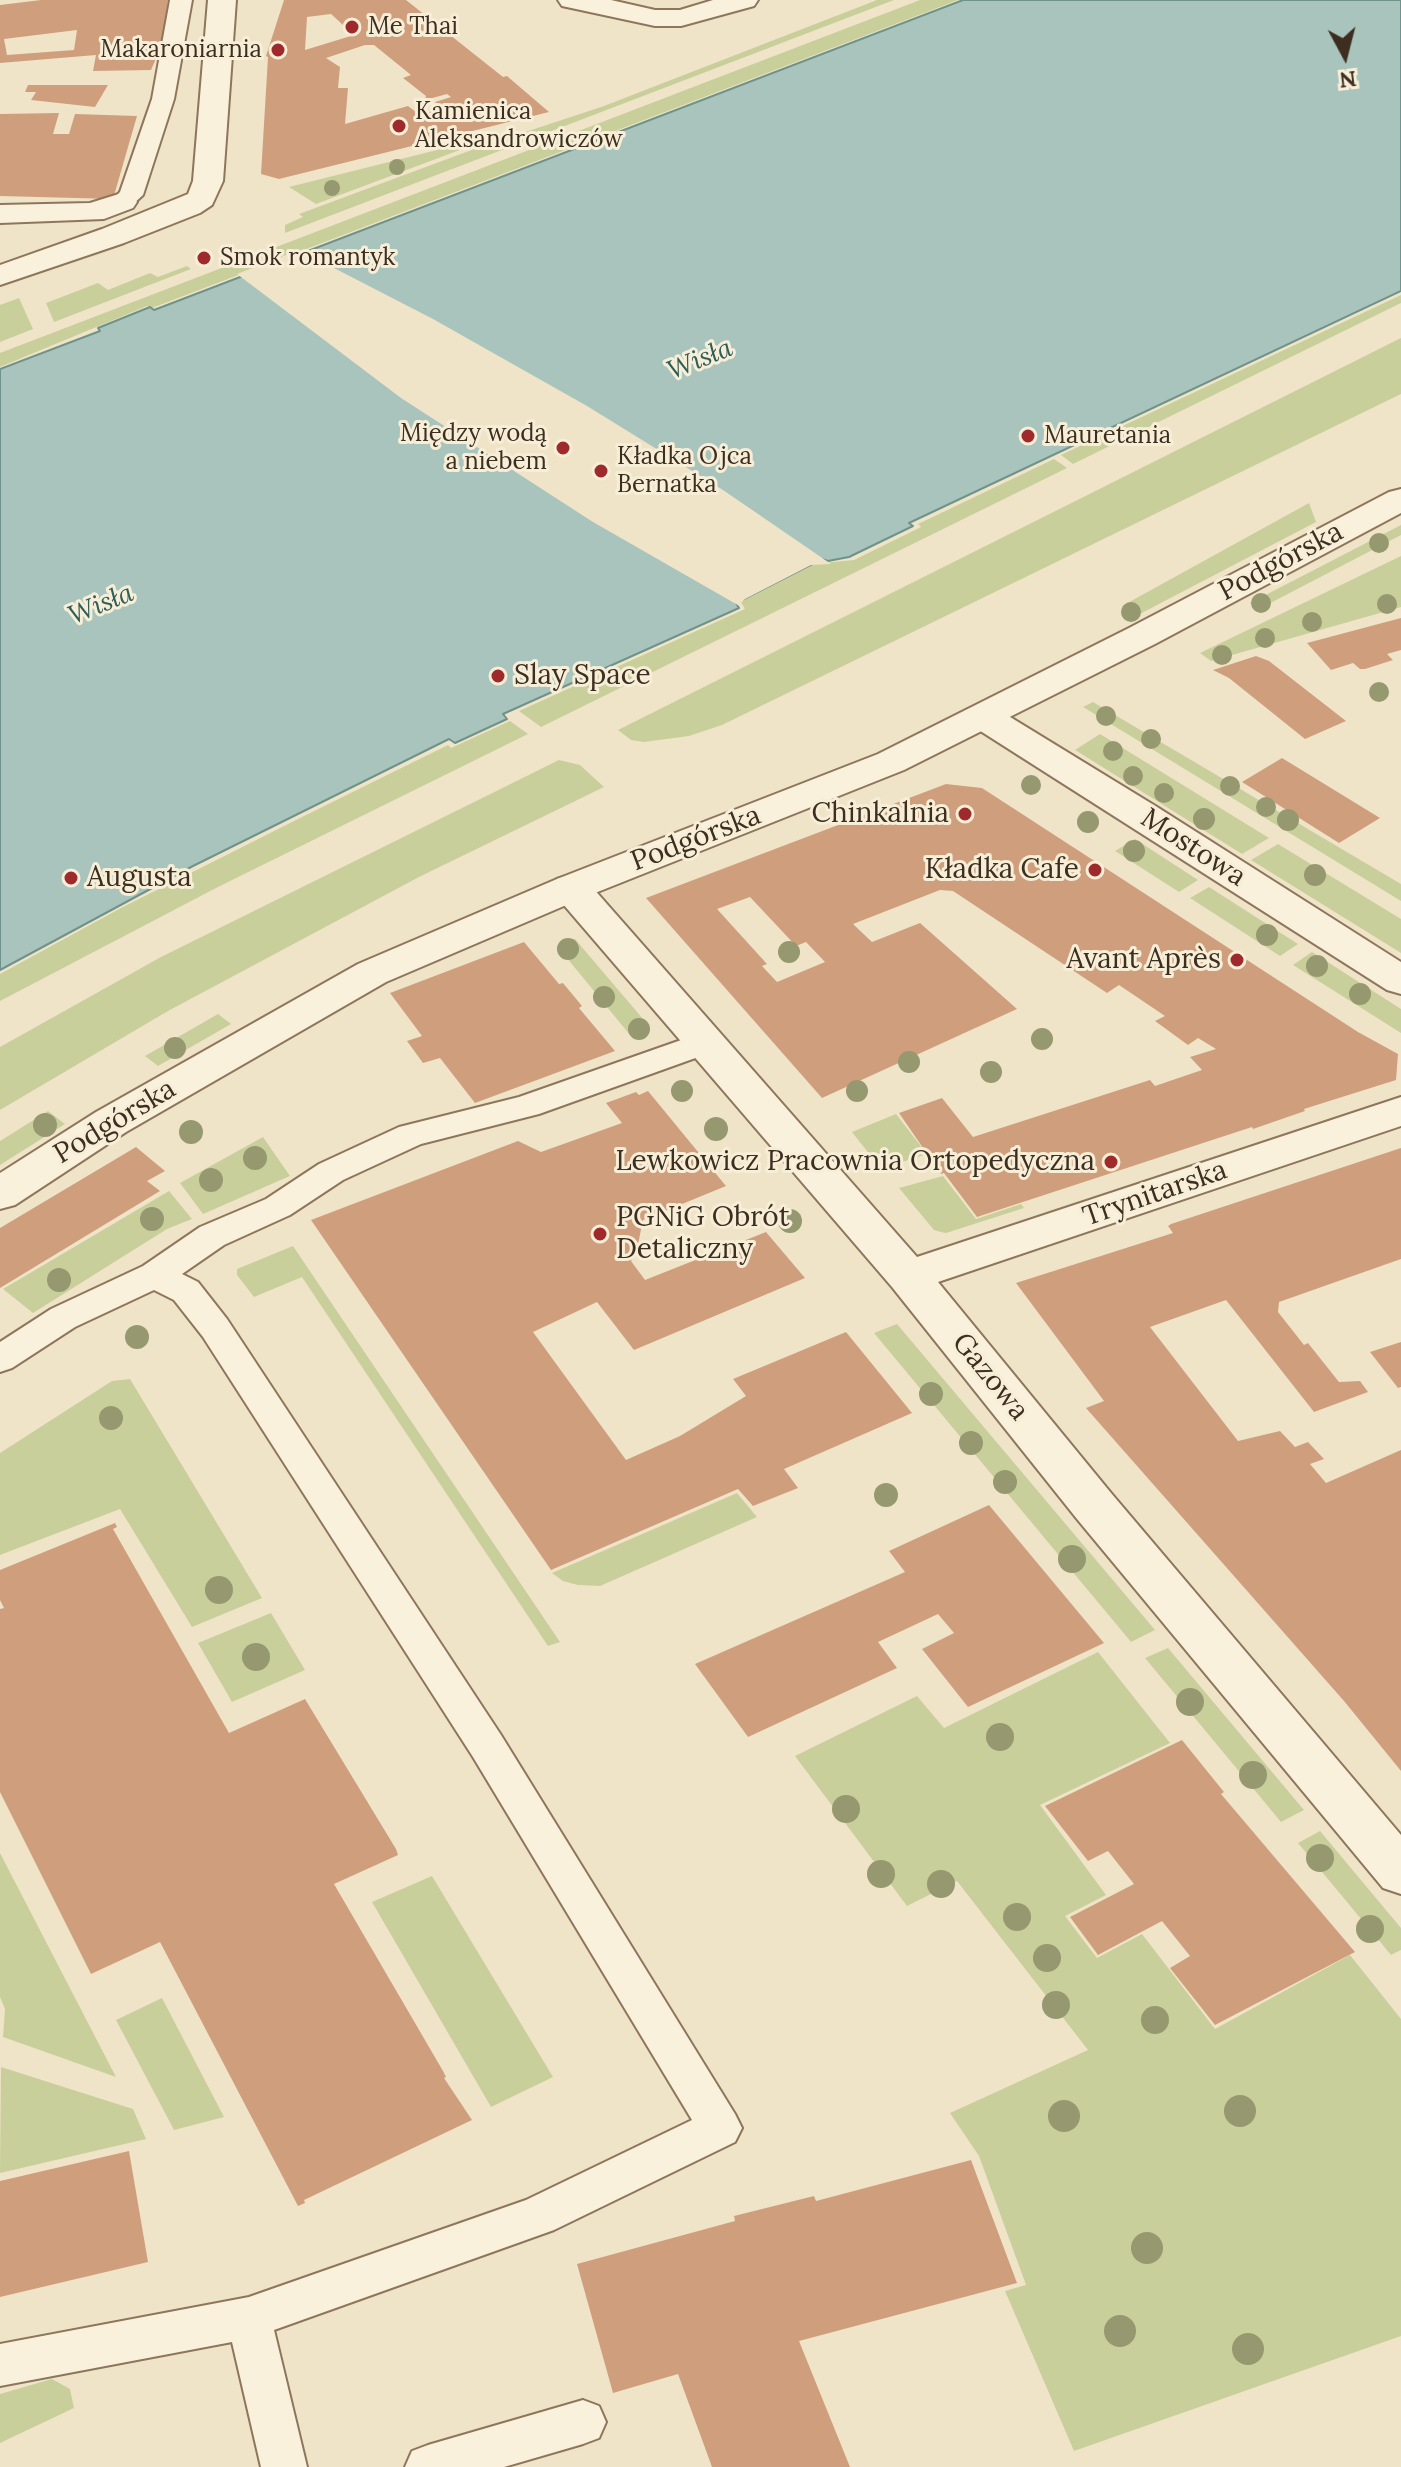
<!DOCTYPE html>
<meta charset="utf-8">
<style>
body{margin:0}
#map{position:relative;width:1401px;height:2467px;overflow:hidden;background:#f0e4c8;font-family:Lora,serif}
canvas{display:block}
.north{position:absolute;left:1305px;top:16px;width:80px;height:80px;-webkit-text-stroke:6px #f7eed8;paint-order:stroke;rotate:173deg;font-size:22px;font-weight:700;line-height:32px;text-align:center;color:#3d2e20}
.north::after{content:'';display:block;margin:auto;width:28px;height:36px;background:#3d2e20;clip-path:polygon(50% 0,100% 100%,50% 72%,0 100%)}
</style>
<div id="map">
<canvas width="1401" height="2467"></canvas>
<div class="north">N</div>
</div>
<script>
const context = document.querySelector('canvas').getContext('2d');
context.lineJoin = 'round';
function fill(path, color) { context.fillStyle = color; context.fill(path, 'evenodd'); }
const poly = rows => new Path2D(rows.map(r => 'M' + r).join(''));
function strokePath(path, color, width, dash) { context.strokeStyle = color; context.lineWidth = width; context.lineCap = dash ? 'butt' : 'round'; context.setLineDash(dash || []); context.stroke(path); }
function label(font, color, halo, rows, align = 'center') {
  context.font = font + ' Lora,serif'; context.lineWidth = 6; context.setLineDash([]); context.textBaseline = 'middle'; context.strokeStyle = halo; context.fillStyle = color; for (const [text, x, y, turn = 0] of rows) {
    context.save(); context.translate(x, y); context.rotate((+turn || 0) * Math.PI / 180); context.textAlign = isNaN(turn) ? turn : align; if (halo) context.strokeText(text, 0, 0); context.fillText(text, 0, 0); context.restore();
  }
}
const green = poly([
 [877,0,894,0,285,233,285,225,303,217,299,214,477,148,604,106],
 [920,0,958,0,152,308,147,306,0,367,0,353],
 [505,133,316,204,289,187],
 [187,266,191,269,54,322,46,303,98,283,108,290,150,273,158,277],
 [1401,295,1401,303,1073,464,1061,455],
 [19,298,33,329,0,342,0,305],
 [1401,338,1401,394,722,725,689,736,644,742,631,740,618,730],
 [1054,459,1067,468,541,727,519,711,745,609,741,602,743,599,812,564,854,560,921,527,918,524],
 [1309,503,1316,522,1136,616,1122,606],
 [1401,525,1401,535,1259,609,1250,603],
 [1401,556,1401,607,1211,661,1200,653],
 [1093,702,1401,884,1401,901,1083,707],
 [510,721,528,734,218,887,0,1001,0,974,121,908,304,816,448,745,451,748],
 [1100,734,1269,838,1242,854,1075,750],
 [559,760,580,765,604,787,419,877,168,1011,0,1110,0,1047,161,957],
 [1135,839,1198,880,1179,892,1115,851],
 [1278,844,1401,919,1401,953,1251,860],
 [1209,887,1298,944,1280,956,1190,898],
 [575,939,649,1026,630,1035,557,946],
 [1312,952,1401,1009,1401,1033,1293,965],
 [218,1014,231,1024,158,1066,145,1056],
 [48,1111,65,1124,0,1165,0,1141],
 [896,1114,927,1154,881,1169,852,1132],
 [263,1137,290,1176,203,1214,180,1183],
 [943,1176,976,1219,1021,1204,1024,1208,946,1233,941,1232,934,1230,899,1188],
 [169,1191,192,1219,167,1229,33,1313,3,1289],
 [293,1246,560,1642,548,1646,302,1277,254,1297,237,1275,237,1269],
 [897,1324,1155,1630,1131,1642,874,1333],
 [130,1379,262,1598,192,1627,120,1509,0,1555,0,1453,112,1381],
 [737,1493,757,1517,600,1586,578,1585,563,1581,552,1573],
 [271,1613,305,1670,232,1702,198,1643],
 [1168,1648,1304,1810,1281,1822,1145,1658],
 [1098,1652,1170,1743,1040,1805,1106,1895,1065,1916,1097,1958,1142,1934,1215,2029,1350,1955,1401,2019,1401,2336,1074,2451,1005,2291,1026,2285,979,2156,950,2113,1088,2050,957,1881,907,1906,795,1756,917,1696,944,1728],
 [1320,1831,1401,1928,1401,1950,1391,1955,1298,1843],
 [0,1853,116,2077,3,2037,5,2009,0,1997],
 [432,1876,553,2077,491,2107,372,1902],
 [162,1998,224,2117,174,2130,116,2020],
 [1,2067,133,2109,146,2139,0,2173],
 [52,2379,70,2389,74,2408,0,2443,0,2394]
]);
const water = poly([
 [963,0,1401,0,1401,291,909,523,913,526,849,557,828,561,822,559,736,603,739,608,503,714,507,719,455,743,449,739,193,866,0,970,0,369,100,331,98,328,150,307,154,310,963,0]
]);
const pier = poly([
 [299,250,433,319,587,406,723,490,831,564,811,565,745,599,741,603,743,608,593,522,401,398,237,274]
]);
const building = poly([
 [41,0,168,0,161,47,151,70,93,71,96,55,0,63,0,5],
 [77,30,74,50,7,55,4,39],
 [284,0,406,0,503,77,507,76,549,112,279,179,261,174,268,57,266,56],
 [331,14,354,35,305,50,307,17],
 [365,45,374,45,411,75,403,78,426,96,425,100,447,94,451,97,435,102,442,108,420,115,408,106,345,124,348,88,338,88,340,67,326,58],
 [28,85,108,85,95,107,31,100,36,92,25,92],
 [59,113,53,134,69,134,75,114,137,116,113,199,0,196,0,114],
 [1401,618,1401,650,1387,654,1393,660,1365,669,1360,669,1353,663,1331,670,1307,643],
 [1256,656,1269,661,1346,721,1305,739,1229,678,1213,670],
 [1282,758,1380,818,1339,843,1242,782],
 [946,784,982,788,1358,1032,1398,1054,1396,1080,1304,1109,1305,1111,1253,1129,1252,1127,977,1217,944,1173,941,1174,899,1113,942,1098,973,1137,1150,1080,1155,1086,1202,1070,1190,1057,1216,1049,1198,1038,1188,1045,1155,1021,1165,1016,1119,985,1107,993,953,891,940,890,853,924,872,942,920,923,1017,1009,822,1098,646,898],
 [750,897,796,946,806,942,825,962,777,982,762,966,767,964,717,909],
 [524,942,559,984,563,983,582,1006,579,1008,615,1051,475,1103,440,1058,423,1063,407,1041,422,1036,390,993],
 [648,1091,726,1186,643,1220,636,1254,631,1261,645,1280,766,1232,805,1278,634,1350,597,1302,533,1332,626,1460,680,1436,746,1396,733,1379,846,1332,912,1413,784,1469,798,1488,753,1506,738,1489,551,1570,311,1220,518,1141,541,1152,622,1123,606,1103,636,1092,639,1095],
 [136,1147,165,1171,147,1181,160,1191,0,1288,0,1228],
 [1401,1148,1401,1259,1279,1302,1278,1312,1304,1345,1308,1343,1339,1382,1360,1381,1368,1392,1314,1412,1226,1300,1150,1327,1238,1441,1280,1431,1295,1447,1308,1442,1324,1459,1310,1464,1326,1483,1401,1450,1401,1771,1344,1701,1086,1408,1104,1401,1016,1283,1173,1233,1168,1226,1171,1224],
 [1401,1342,1401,1387,1398,1388,1370,1352],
 [989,1505,1104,1643,968,1707,922,1649,954,1633,938,1614,878,1642,897,1668,748,1737,695,1664,905,1572,889,1551],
 [115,1523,117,1527,113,1529,229,1733,305,1699,396,1849,398,1855,334,1884,443,2071,446,2077,444,2078,472,2120,304,2200,305,2203,298,2206,160,1942,91,1974,0,1792,0,1609,4,1608,0,1600,0,1570],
 [1182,1740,1224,1792,1221,1794,1355,1952,1215,2025,1170,1968,1190,1956,1162,1921,1098,1955,1070,1917,1134,1884,1108,1851,1088,1861,1045,1806],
 [129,2151,148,2262,0,2297,0,2181],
 [971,2160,1017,2283,799,2341,850,2467,712,2467,678,2374,613,2393,577,2264,735,2221,734,2216,814,2196,816,2201]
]);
const service = poly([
 [170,0,192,0,174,99,143,195,130,207,114,207,110,202,120,192,152,99,170,0],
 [704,1032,715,1035,720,1043,715,1051,539,1114,421,1144,343,1180,290,1215,224,1245,182,1274,198,1282,227,1319,501,1735,735,2114,742,2128,735,2142,554,2230,274,2330,307,2467,261,2467,232,2342,0,2386,0,2344,249,2297,526,2200,692,2120,473,1757,203,1337,174,1300,154,1290,75,1327,12,1368,0,1372,0,1342,51,1309,143,1266,200,1227,266,1199,319,1164,399,1127,519,1097,704,1032],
 [583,2400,599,2406,606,2422,599,2438,583,2444,504,2467,405,2467,412,2451,428,2445,583,2400]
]);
const minor = poly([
 [208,0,236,0,223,181,212,205,200,213,124,243,0,285,0,265,102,229,188,194,193,181,208,0],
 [558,0,611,0,655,10,680,10,713,0,758,0,754,6,681,26,655,26,562,6,558,0],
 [122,193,133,196,137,202,133,208,104,219,0,223,0,205,90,203,122,193],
 [984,706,997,709,1157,807,1401,962,1401,994,1387,990,971,725,965,717,971,709,984,706],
 [571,875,585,879,917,1257,1401,1097,1401,1126,938,1282,1111,1493,1401,1835,1401,1894,1383,1888,1077,1519,892,1287,557,897,551,888,557,879,571,875]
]);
const tertiary = poly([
 [1401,489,1401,513,1155,644,904,770,585,897,386,982,126,1132,15,1205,0,1209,0,1173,96,1112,358,964,557,879,878,754,1129,628,1389,492,1401,489]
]);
const trees = [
 [397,167,8],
 [332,188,8],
 [1379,543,10],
 [1261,603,10],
 [1387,604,10],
 [1131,612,10],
 [1312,622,10],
 [1265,638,10],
 [1222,655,10],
 [1379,692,10],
 [1106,716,10],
 [1151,739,10],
 [1113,751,10],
 [1133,776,10],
 [1031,785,10],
 [1230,786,10],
 [1164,793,10],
 [1266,807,10],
 [1204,819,11],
 [1288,820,11],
 [1088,822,11],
 [1134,851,11],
 [1315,875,11],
 [1267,935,11],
 [568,949,11],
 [789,952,11],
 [1317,966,11],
 [1360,994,11],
 [604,997,11],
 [639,1029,11],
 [1042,1039,11],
 [175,1048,11],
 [909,1062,11],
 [991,1072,11],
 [682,1091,11],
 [857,1091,11],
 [45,1125,12],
 [716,1129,12],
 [191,1132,12],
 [255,1158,12],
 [211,1180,12],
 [152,1219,12],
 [790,1221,12],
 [59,1280,12],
 [137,1337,12],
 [931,1394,12],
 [111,1418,12],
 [971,1443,12],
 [1005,1482,12],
 [886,1495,12],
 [1072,1559,14],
 [219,1590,14],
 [256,1657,14],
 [1190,1702,14],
 [1000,1737,14],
 [1253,1775,14],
 [846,1809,14],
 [1320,1858,14],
 [881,1874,14],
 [941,1884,14],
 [1017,1917,14],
 [1370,1929,14],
 [1047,1958,14],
 [1056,2005,14],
 [1155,2020,14],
 [1240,2111,16],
 [1064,2116,16],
 [1147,2248,16],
 [1120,2331,16],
 [1248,2349,16]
];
const markers = [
 [352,27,8,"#9e2a2b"],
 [278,50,8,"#9e2a2b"],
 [399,126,8,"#9e2a2b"],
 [204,258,8,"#9e2a2b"],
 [1028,436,8,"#9e2a2b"],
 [563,448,8,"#9e2a2b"],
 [601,471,8,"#9e2a2b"],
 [498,676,8,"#9e2a2b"],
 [965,814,8,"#9e2a2b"],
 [1095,870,8,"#9e2a2b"],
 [71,878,8,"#9e2a2b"],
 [1237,960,8,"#9e2a2b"],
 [1111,1162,8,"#9e2a2b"],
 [600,1234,8,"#9e2a2b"]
];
const farPoinames = [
 ["Me Thai",368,27],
 ["Makaroniarnia",262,50,"right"],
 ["Kamienica",415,112],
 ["Aleksandrowiczów",415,140],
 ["Smok romantyk",220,258],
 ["Między wodą",547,434,"right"],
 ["a niebem",547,462,"right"],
 ["Mauretania",1044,436],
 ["Kładka Ojca",617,457],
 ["Bernatka",617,485]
];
const farWaternames = [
 ["Wisła",700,360,-22],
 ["Wisła",101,605,-22]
];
const streetNames = [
 ["Podgórska",1281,562,-28],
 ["Podgórska",696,839,-21],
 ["Mostowa",1193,848,33],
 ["Podgórska",115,1122,-31],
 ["Trynitarska",1155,1194,-19],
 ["Gazowa",990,1377,51]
];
const poiNames = [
 ["Slay Space",514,676,"left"],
 ["Chinkalnia",949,814],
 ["Kładka Cafe",1079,870],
 ["Augusta",87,878,"left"],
 ["Avant Après",1221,960],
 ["Lewkowicz Pracownia Ortopedyczna",1095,1162],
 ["PGNiG Obrót",616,1218,"left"],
 ["Detaliczny",616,1250,"left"]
];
fill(green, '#c9cf9b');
fill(water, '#a9c4bc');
strokePath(water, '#6f938a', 2);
fill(pier, '#f0e4c8');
fill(building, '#cf9f7d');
strokePath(service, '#8d765c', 4);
strokePath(minor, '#8d765c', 4);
strokePath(tertiary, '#8d765c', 4);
fill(service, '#faf1dc');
fill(minor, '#faf1dc');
fill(tertiary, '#faf1dc');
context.fillStyle = '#96986f';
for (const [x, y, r] of trees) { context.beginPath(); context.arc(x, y, r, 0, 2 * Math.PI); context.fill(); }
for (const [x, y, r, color] of markers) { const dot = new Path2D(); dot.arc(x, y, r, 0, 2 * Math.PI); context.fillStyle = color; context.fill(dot); strokePath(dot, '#f7eed8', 3); }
label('24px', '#3d2e20', '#f7eed8', farPoinames, 'left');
label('italic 26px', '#2f5d5a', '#f7eed8', farWaternames);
label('28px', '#3d2e20', '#f7eed8', streetNames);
label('28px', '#3d2e20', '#f7eed8', poiNames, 'right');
</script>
